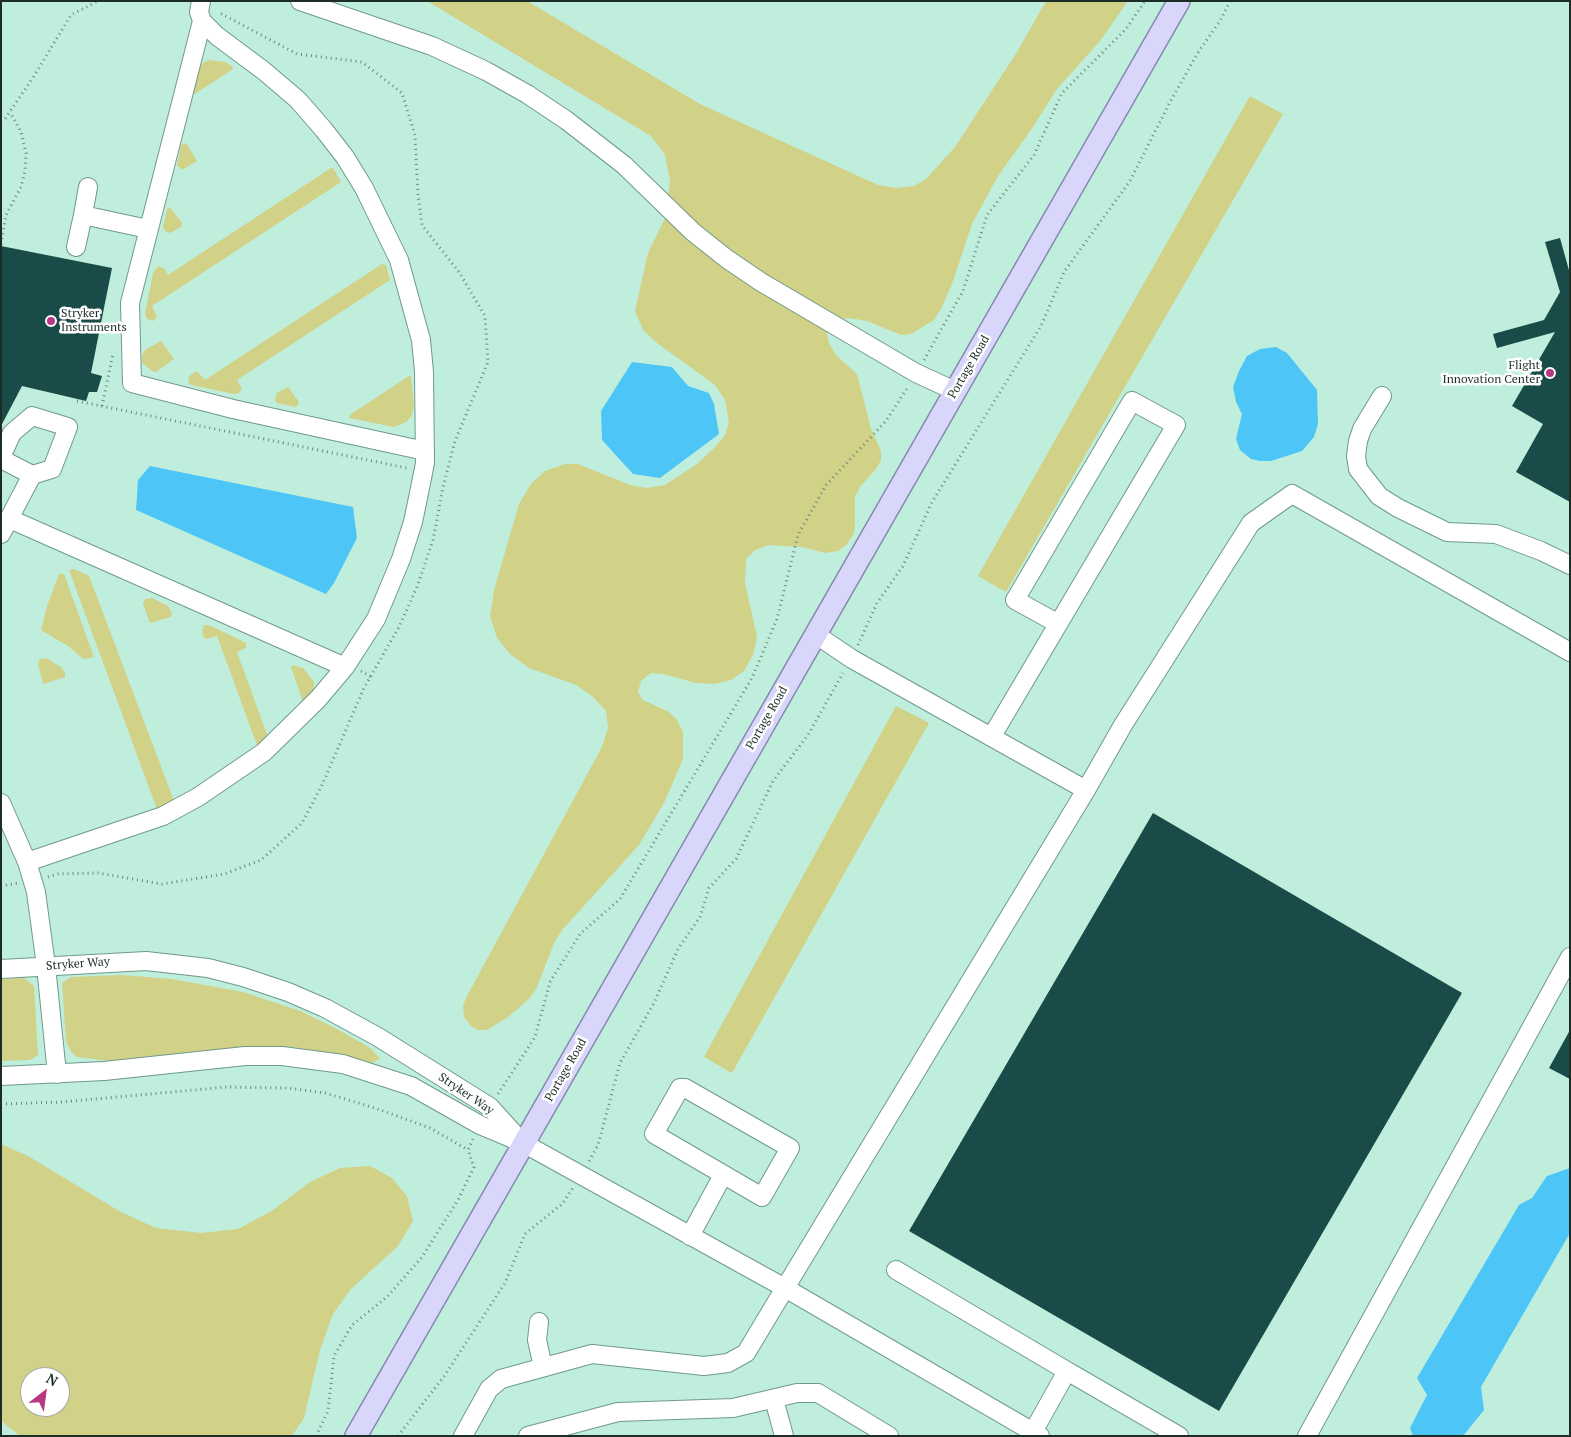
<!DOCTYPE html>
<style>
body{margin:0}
#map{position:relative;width:1571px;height:1437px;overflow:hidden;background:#c0eedc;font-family:"PT Serif",serif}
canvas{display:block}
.frame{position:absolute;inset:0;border:2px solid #1b2d26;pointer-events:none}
.north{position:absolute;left:20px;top:1367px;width:50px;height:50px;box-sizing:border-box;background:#fff;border:1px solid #a4aba8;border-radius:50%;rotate:30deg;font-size:14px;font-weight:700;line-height:20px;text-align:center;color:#1b2d26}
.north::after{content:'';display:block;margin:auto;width:18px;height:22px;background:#b73782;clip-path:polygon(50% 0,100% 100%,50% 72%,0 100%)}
</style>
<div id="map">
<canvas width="1571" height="1437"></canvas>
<div class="frame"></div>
<div class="north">N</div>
</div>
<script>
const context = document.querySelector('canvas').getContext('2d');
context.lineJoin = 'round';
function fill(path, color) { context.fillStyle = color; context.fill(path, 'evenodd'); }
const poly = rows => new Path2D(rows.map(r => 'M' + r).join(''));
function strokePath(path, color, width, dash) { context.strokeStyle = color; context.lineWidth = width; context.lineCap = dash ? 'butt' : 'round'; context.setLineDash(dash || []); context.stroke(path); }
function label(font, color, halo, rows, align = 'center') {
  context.font = font + ' "PT Serif",serif'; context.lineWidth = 5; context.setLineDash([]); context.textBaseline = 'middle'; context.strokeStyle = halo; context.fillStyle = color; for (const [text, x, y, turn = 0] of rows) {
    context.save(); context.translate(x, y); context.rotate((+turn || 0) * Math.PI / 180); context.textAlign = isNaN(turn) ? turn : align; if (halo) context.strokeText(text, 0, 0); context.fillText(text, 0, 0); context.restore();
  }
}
const green = poly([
 [427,1,527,1,700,104,878,185,897,188,914,186,926,179,955,147,1017,52,1046,1,1128,1,1100,41,1057,89,1031,130,998,176,972,224,953,281,942,307,934,320,911,334,901,335,867,321,849,318,838,320,830,327,827,334,829,343,836,355,857,374,871,429,881,451,881,460,876,469,860,487,855,497,855,527,853,535,846,545,838,551,825,553,802,547,769,545,755,550,746,559,745,583,757,637,753,655,744,671,731,680,714,684,696,683,663,674,651,673,641,681,638,692,643,700,669,712,677,720,683,732,683,759,664,803,639,845,562,930,554,943,537,987,530,998,508,1017,487,1030,478,1030,470,1025,464,1017,463,1006,467,996,602,747,608,728,606,711,592,696,576,685,529,668,510,654,497,638,490,616,494,590,519,504,531,484,545,471,565,464,578,464,630,485,646,488,665,485,697,464,715,447,725,435,729,422,725,400,715,385,657,343,643,330,635,311,648,253,665,218,670,181,665,155,651,136],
 [209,60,225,62,233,67,232,70,193,95,197,71,203,63],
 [1250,96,1283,114,1006,592,978,576],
 [186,143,197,161,182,170,177,165,181,145],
 [331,168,333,168,341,182,152,306,157,317,153,321,147,319,145,314,153,273,158,266,165,269,168,275],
 [170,207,182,223,181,227,170,233,165,231,163,227,167,209],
 [382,264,386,265,390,280,237,380,242,389,239,393,234,394,191,385,188,382,189,376,197,371,205,380],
 [161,341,174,359,156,372,152,371,142,363,142,355,145,350],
 [409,376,411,376,414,406,411,417,406,422,394,427,349,418,351,414],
 [288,387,299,402,296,407,277,403,275,399,277,393],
 [74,569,89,576,176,806,158,812,69,570],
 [59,574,64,574,94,657,83,659,68,646,41,630,47,606],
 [152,598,168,606,172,613,171,617,150,623,143,604,145,599],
 [204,625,209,625,246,643,246,648,237,652,269,740,258,748,217,636,207,639,204,638,202,632],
 [46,658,61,667,65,673,65,677,43,684,38,664,40,659],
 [293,665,303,668,314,682,313,696,304,704,291,667],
 [896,706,929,723,732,1073,704,1057],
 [122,975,172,979,243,992,300,1011,331,1026,369,1047,380,1058,373,1063,348,1057,117,1062,77,1057,71,1052,66,1041,62,983,71,977],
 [24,978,34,986,38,1055,30,1060,1,1061,1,979],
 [1,1144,28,1156,119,1211,156,1228,201,1233,238,1229,273,1210,310,1182,340,1168,370,1166,392,1178,407,1196,413,1221,398,1246,351,1289,333,1314,320,1350,304,1418,292,1436,20,1436,1,1421],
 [30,1377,60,1377,60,1407,30,1407]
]);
const water = poly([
 [1276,347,1287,353,1317,390,1318,424,1314,437,1302,451,1271,461,1260,461,1251,459,1240,450,1236,439,1242,414,1236,402,1233,387,1239,371,1247,356,1260,349],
 [632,362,672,367,688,386,709,393,714,404,719,434,660,478,633,474,602,440,601,411],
 [150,466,353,507,357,538,334,583,326,594,136,510,138,480],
 [1570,1168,1570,1233,1481,1387,1484,1410,1463,1436,1413,1436,1410,1428,1427,1395,1417,1378,1519,1205,1532,1198,1547,1176]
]);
const building = poly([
 [1560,238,1570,274,1570,502,1516,472,1543,424,1512,406,1555,332,1497,348,1493,334,1544,320,1560,292,1545,242],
 [1,246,112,268,91,373,102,376,97,392,89,392,86,401,22,386,1,426],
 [1153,813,1462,993,1219,1411,909,1231],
 [1570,1030,1570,1079,1549,1068]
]);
const path = poly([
 [1,121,5,119,34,76,71,15,98,1],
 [1,244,6,215,21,187,25,171,26,153,21,132,10,112],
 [924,360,963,291,987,215,1034,155,1062,93,1126,29,1145,1],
 [77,401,407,468],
 [102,406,113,354],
 [858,645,877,603,903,566,932,502,1041,326,1064,272,1130,181,1170,102,1199,51,1220,21,1230,1],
 [361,671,371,677],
 [48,877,58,874,98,873,162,884,224,874,261,860,302,823,322,785,364,688,399,627,417,587,433,540,443,487,455,441,488,362,485,316,459,272,422,225,418,195,415,135,402,93,362,62,297,54,218,12],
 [1,886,18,883],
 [498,1094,535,1037,550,982,580,934,620,899,752,678,777,619,798,535,826,485,886,421,908,387],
 [1,1104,62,1102,227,1087,288,1088,325,1093,375,1108,430,1128,468,1150],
 [589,1161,598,1145,620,1063,654,1003,678,949,700,917,709,888,736,859,773,781,808,735,843,673],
 [316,1436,328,1411,334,1356,352,1325,387,1297,422,1257,458,1200,474,1167,468,1150,473,1139],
 [398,1436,445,1375,505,1283,525,1234,562,1204,573,1188]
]);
const minor = poly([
 [300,1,432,46,486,71,527,94,566,120,624,165,693,232,727,259,761,282,916,373,955,391],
 [202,21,130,303,132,383,233,409,425,451],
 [83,215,88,187],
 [76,247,83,215,148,229],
 [1382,396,1362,429,1358,441,1356,456,1358,469,1379,496,1398,508,1447,532,1496,534,1541,551,1570,565],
 [1,457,12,433,32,416,68,427,52,469,32,475,1,459],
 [10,519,345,667],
 [1,534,32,475],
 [815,634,852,659,1086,790,1123,725,1251,523,1292,494,1570,652],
 [992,736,1176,425,1132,401,1015,600,1057,623],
 [1,803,27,862,36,892,46,966,57,1074],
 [27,862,163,816,198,797,264,752,318,699,345,667,376,619,401,559,413,522,419,493,425,463,424,372,421,340,399,260,364,188,345,157,324,130,298,100,264,71,217,36,202,21,199,12,201,1],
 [1,969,146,961,208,968,243,977,288,992,325,1008,378,1037,490,1107,518,1138],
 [1,1076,104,1071,245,1056,282,1056,343,1064,411,1086,480,1125,523,1143,785,1288,746,1353,728,1363,704,1366,592,1354,501,1379,489,1389,463,1436],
 [680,1088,685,1088,790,1148,762,1197,654,1134,680,1088],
 [690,1236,723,1175],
 [896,1270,1067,1371,1033,1432],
 [539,1322,537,1340,543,1367],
 [1067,1371,1179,1436],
 [774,1399,784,1436],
 [528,1436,618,1412,733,1408,797,1393,818,1393,889,1436],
 [1040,1436,785,1288,1086,790],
 [1307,1436,1570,957]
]);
const major = poly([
 [356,1436,1179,1]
]);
const markers = [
 [51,321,5,"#b73782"],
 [1550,373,5,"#b73782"]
];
const poiNames = [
 ["Stryker",61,314],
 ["Instruments",61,328],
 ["Flight",1540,366,"right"],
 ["Innovation Center",1540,380,"right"]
];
const streetNames = [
 ["Portage Road",969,367,-60],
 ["Portage Road",767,718,-60],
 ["Stryker Way",78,964,-4],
 ["Portage Road",566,1070,-60],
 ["Stryker Way",466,1094,34]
];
fill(green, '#d1d187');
fill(water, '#4dc6f7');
fill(building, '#194b48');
strokePath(minor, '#6f9a89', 20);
strokePath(major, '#8689af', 24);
strokePath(path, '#6a897d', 3, [1, 4]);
strokePath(minor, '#fff', 18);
strokePath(major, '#d9d6fb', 21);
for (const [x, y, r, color] of markers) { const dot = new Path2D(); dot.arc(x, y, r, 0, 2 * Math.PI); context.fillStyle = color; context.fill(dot); strokePath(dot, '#fff', 2); }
label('12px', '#1b2d26', '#fff', poiNames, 'left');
label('12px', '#1b2d26', '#fff', streetNames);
</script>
